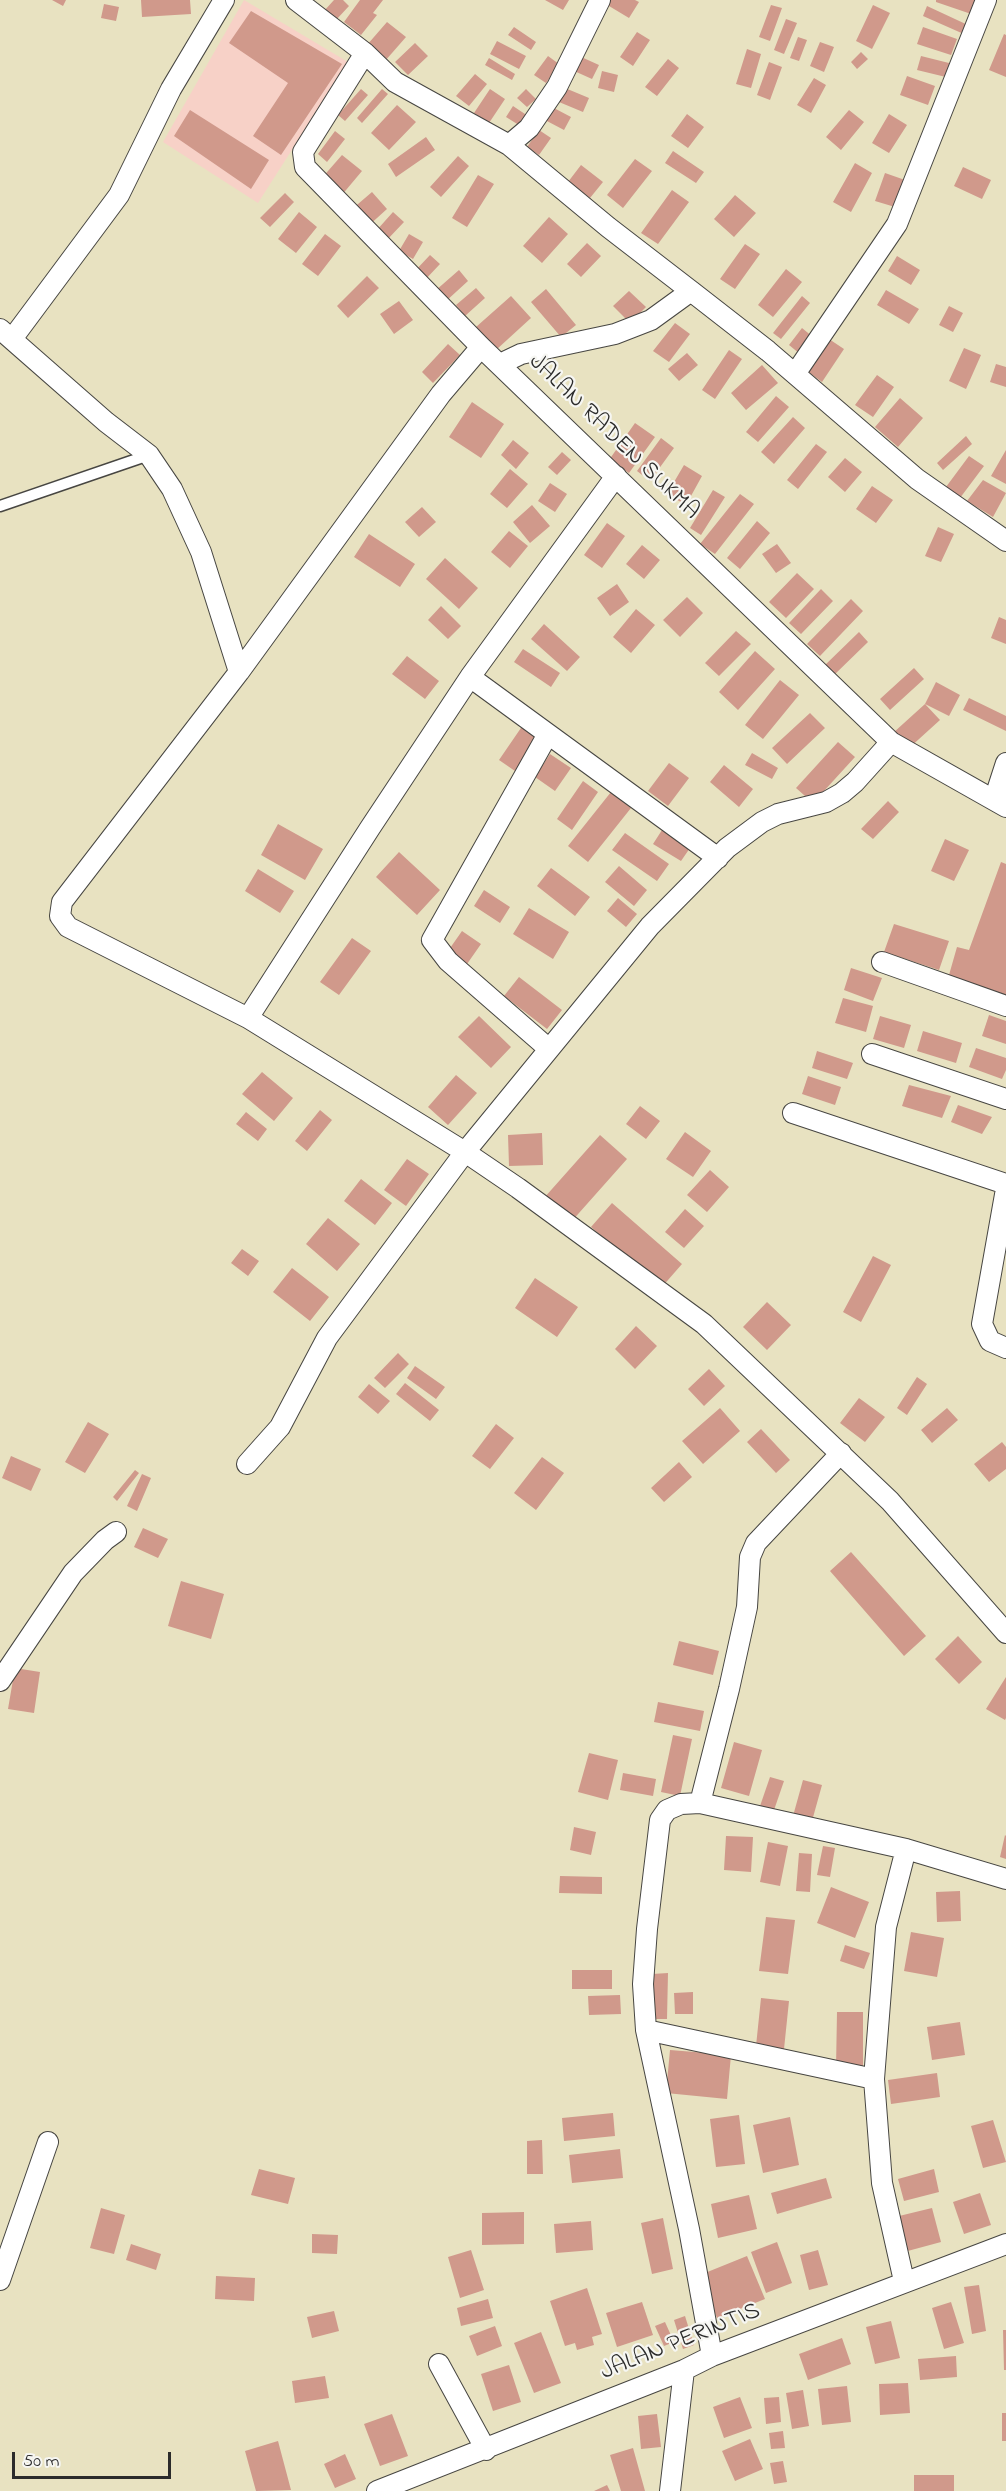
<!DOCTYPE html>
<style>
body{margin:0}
#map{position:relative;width:1006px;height:2491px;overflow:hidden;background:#e8e2c1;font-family:"Indie Flower",sans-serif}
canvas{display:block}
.scale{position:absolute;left:12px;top:2452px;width:159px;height:27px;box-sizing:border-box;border:3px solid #2b2b2b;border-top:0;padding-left:8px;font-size:18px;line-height:21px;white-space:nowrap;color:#2b2b2b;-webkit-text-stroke:4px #f6f6f2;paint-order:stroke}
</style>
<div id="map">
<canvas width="1006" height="2491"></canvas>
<div class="scale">50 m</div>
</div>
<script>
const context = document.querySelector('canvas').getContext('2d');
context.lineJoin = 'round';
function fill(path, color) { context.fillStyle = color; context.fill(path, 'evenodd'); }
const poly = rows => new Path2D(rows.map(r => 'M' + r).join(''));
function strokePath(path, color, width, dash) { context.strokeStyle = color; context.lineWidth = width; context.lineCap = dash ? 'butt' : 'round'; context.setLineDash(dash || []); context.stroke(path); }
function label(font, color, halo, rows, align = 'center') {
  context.font = font + ' "Indie Flower",sans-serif'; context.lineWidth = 4.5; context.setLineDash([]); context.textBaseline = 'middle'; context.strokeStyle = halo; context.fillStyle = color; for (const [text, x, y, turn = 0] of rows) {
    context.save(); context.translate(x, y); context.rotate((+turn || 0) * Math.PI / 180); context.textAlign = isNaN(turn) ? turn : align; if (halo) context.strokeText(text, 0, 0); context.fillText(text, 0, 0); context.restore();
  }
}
const built = poly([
 [244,0,348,62,258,203,163,142]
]);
const building = poly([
 [52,0,66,0,63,6],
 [141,0,190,0,191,14,142,17],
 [334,0,343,0,349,6,336,20,324,11],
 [360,0,383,0,373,13,377,15,361,35,344,22],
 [545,0,569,0,563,10],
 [605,0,635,0,639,2,629,18,604,3],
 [936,0,982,0,977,16,936,2],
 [104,4,119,7,116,21,101,18],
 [771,5,782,8,770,41,759,37],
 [873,5,890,13,872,49,856,41],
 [927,6,970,26,966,35,923,16],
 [251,11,342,64,281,155,253,136,288,83,229,43],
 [786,19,797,23,784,54,774,50],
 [387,22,406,37,385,61,367,45],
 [514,27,536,42,531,50,508,35],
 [923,27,957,39,951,55,917,44],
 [637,32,650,40,633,66,620,57],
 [1004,34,1006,35,1006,77,989,70],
 [798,37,807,40,799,61,790,58],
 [497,41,526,56,519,69,490,54],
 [820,42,834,47,824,72,810,66],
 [415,43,428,56,408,75,395,62],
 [747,49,761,54,751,88,736,84],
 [861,52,868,59,857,69,851,62],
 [548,56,559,64,546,83,534,75],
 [579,56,599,65,592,79,572,70],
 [921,56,953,64,950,78,917,70],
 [489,58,515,74,512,80,485,65],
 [668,59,679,68,657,96,645,87],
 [769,62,782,67,770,100,757,95],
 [602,71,618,75,614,92,598,88],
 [475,74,487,84,469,106,456,96],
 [907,76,935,86,928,105,900,95],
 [814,78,826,85,811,113,797,105],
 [565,88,589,98,583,112,559,102],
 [361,89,368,95,345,121,338,115],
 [382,89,388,94,362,123,357,118],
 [490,89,505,99,489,123,474,113],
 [526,89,536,99,527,107,517,98],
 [397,105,416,122,389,150,371,133],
 [513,106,528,116,522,127,506,117],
 [552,107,571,117,564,130,545,120],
 [190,110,269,160,251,189,174,136],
 [849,110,864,122,841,150,826,137],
 [687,114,704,127,688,148,671,136],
 [889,114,907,125,889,153,872,143],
 [539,130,551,138,539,155,527,147],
 [335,131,345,139,327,162,318,154],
 [426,137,435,150,396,177,388,164],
 [673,151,704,172,696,183,665,163],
 [342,155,362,171,341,196,321,179],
 [458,156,469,166,441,197,430,187],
 [635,159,652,171,623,208,607,195],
 [855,163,872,173,851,212,833,202],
 [581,165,603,182,590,198,568,182],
 [963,167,991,180,982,199,954,186],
 [885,173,905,180,895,207,875,201],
 [478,175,494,184,467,227,452,218],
 [672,190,689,202,658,244,641,233],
 [372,192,387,209,367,227,351,210],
 [285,193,294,202,270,227,260,218],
 [735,195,756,213,734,237,714,219],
 [299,212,317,227,296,253,278,239],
 [393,212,404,222,386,241,376,231],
 [549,217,568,234,542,263,523,246],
 [325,234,341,246,318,276,302,264],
 [409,234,423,242,413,259,399,251],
 [587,243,601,256,581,277,567,264],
 [745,244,760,254,735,289,720,279],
 [430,255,440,264,424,281,414,272],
 [897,256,920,270,911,285,888,271],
 [786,269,802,282,773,317,758,305],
 [459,270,468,281,445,302,435,291],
 [367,276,379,288,348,318,337,306],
 [476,288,485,298,465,316,456,305],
 [546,289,576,325,561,337,531,302],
 [886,290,919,309,909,324,877,305],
 [629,291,646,307,630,323,613,306],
 [511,296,531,318,496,350,476,327],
 [802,296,810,303,781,339,773,333],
 [399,301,413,320,394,334,380,314],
 [949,306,963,313,953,332,939,325],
 [675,323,690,334,669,362,653,351],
 [802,328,813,337,800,354,789,345],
 [829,339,844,349,822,382,807,371],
 [448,344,460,355,433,383,422,372],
 [964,348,981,355,966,389,949,381],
 [729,350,742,359,715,399,702,390],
 [687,353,698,365,679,381,668,369],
 [996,364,1006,367,1006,387,990,382],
 [762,365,778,383,746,410,731,393],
 [877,375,894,387,873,417,855,405],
 [776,396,789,407,758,442,746,432],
 [900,398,923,418,898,447,875,427],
 [472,402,504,424,481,458,449,437],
 [793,417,805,428,774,464,761,452],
 [635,423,655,437,629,473,609,460],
 [966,436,972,444,943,470,937,463],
 [661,438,674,448,650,481,637,471],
 [513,440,529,453,516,469,501,455],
 [816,444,827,452,798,489,787,480],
 [1006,450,1006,484,991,476],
 [562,452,571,460,557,475,548,467],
 [969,456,984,466,960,498,946,487],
 [845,458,862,472,845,492,828,477],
 [684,465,702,476,686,505,667,494],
 [510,469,528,484,507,508,490,494],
 [983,480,1006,493,993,517,967,501],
 [550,483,567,494,555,512,538,501],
 [872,486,893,500,876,523,856,509],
 [713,490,725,497,701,535,690,528],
 [740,494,754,504,715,554,700,544],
 [532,505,550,526,530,543,513,522],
 [422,507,436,522,419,537,405,522],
 [757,521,770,533,740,569,727,558],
 [607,523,625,536,602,568,584,555],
 [938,527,954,534,941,562,925,556],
 [509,531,528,546,510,568,491,552],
 [369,534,415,564,400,587,354,557],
 [777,544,791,563,776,573,762,554],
 [642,545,660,560,644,579,626,564],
 [445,558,478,588,459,609,426,579],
 [797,573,814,589,786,618,769,602],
 [617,584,629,602,610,616,597,598],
 [821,589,833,601,801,634,789,623],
 [687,597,703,613,680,637,663,620],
 [851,599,863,611,820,656,807,644],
 [441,606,461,626,448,639,428,620],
 [636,609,655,625,631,653,613,637],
 [999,617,1006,620,1006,644,991,638],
 [544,624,580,657,567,671,531,639],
 [736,631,751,644,719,676,705,663],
 [859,632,868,642,832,677,823,667],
 [523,649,560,673,551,687,514,662],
 [755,651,775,669,738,710,719,692],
 [407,656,439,681,425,699,392,674],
 [914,668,924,679,890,710,880,699],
 [780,680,799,695,763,739,745,725],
 [936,682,960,695,949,716,925,704],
 [969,698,1006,716,1006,731,963,710],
 [925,704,940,720,908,749,893,733],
 [810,713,825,728,787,764,772,748],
 [523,725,539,736,515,771,499,760],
 [838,742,855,757,813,803,796,788],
 [752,753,778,768,772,779,745,765],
 [550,754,571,768,555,791,535,777],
 [669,763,689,778,668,806,648,791],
 [724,765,753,789,739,807,710,782],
 [583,781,598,792,572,830,557,819],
 [611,792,631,808,588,862,568,846],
 [888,801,899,812,873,839,861,829],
 [278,824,323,849,305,880,261,855],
 [662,830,690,848,681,861,653,844],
 [625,833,669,864,657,881,612,850],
 [945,839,969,850,954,881,931,871],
 [399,852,440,890,417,915,376,877],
 [1001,862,1006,864,1006,995,949,975,957,947,969,950],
 [619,866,647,890,634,906,605,882],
 [551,868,590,897,575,916,537,886],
 [258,869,294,891,280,913,245,891],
 [484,890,510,907,500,923,474,906],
 [618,898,637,914,626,927,607,911],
 [529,908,569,932,553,959,513,934],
 [894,924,949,941,939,970,884,952],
 [462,931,481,944,467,964,448,951],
 [352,938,371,951,339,995,320,982],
 [851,968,882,978,873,1001,844,990],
 [519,977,562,1010,547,1029,504,996],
 [843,998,873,1006,866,1032,835,1023],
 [989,1015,1006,1021,1006,1044,982,1036],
 [479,1016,511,1047,491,1068,458,1037],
 [880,1016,911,1025,904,1048,873,1039],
 [923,1031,962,1043,956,1063,917,1051],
 [976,1048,1006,1058,1006,1070,1002,1079,969,1067],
 [817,1051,853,1063,847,1079,812,1068],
 [262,1072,293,1098,274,1121,242,1094],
 [456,1075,477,1093,448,1125,428,1107],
 [808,1076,841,1087,835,1105,802,1094],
 [909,1085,951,1096,942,1118,902,1106],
 [958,1105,992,1117,982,1134,951,1122],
 [640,1106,660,1121,646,1139,626,1124],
 [320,1110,332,1120,307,1151,295,1141],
 [246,1112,267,1129,258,1141,236,1124],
 [685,1132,711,1151,693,1177,666,1159],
 [542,1133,543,1165,509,1166,508,1135],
 [600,1135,627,1159,571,1222,544,1198],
 [407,1159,429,1174,406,1206,384,1190],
 [710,1170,729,1187,707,1212,687,1195],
 [361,1179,392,1203,375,1225,344,1201],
 [612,1203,682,1264,661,1288,591,1227],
 [685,1209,704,1226,684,1248,665,1232],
 [328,1218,360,1244,337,1271,306,1244],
 [242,1249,259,1261,248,1276,231,1263],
 [873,1256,891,1265,861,1322,843,1312],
 [292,1268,329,1297,310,1321,273,1292],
 [535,1278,578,1307,557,1337,515,1308],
 [767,1302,791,1325,767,1350,743,1327],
 [636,1326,657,1346,635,1369,615,1349],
 [398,1353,409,1364,385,1388,374,1378],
 [415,1366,445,1387,436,1399,407,1378],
 [709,1369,725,1386,704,1406,688,1389],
 [917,1377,927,1384,907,1415,897,1408],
 [405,1383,439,1410,430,1421,396,1394],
 [369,1384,390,1401,378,1414,358,1397],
 [859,1398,885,1417,865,1442,840,1423],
 [720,1408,740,1431,703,1464,682,1441],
 [947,1408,958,1420,932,1443,921,1430],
 [88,1422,109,1434,85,1473,65,1462],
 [496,1424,514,1438,490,1469,472,1456],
 [761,1429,790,1460,776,1473,747,1442],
 [1002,1442,1006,1447,1006,1469,989,1482,974,1464],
 [11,1456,41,1469,31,1491,2,1478],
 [542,1457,564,1473,536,1510,514,1493],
 [679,1462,692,1477,664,1502,651,1488],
 [135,1470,139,1473,117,1501,113,1497],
 [142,1474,151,1478,137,1511,127,1506],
 [143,1528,168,1539,158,1558,134,1547],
 [851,1552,926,1636,904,1656,830,1571],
 [181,1581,224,1594,211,1639,168,1626],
 [958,1636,982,1662,959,1684,935,1659],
 [679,1641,719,1651,713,1675,673,1665],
 [15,1668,40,1672,34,1713,8,1709],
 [1006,1677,1006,1718,1005,1720,986,1709],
 [658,1702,704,1711,700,1731,654,1722],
 [673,1735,692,1739,680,1796,661,1792],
 [734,1742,762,1750,749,1796,721,1788],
 [589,1753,618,1760,608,1800,578,1792],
 [623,1773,656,1779,653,1796,620,1790],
 [770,1777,784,1781,773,1813,759,1809],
 [803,1780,822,1785,812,1821,793,1816],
 [574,1827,596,1832,591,1855,570,1850],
 [1005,1835,1006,1836,1006,1859,1000,1857],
 [726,1836,753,1837,751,1872,724,1870],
 [768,1842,788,1846,780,1886,760,1882],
 [823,1846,835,1848,830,1877,817,1875],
 [799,1853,812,1854,810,1892,796,1891],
 [560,1876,602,1877,602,1894,559,1893],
 [831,1887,869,1902,855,1938,817,1923],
 [960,1891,961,1921,937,1922,936,1892],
 [766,1917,795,1920,788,1974,759,1971],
 [911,1932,944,1938,937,1977,904,1971],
 [845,1945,870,1953,864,1969,840,1961],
 [572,1970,612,1970,612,1989,572,1989],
 [668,1973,667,2019,651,2019,652,1974],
 [693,1992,693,2014,675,2014,674,1993],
 [620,1995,621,2014,589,2015,588,1996],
 [761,1998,789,2001,784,2049,756,2046],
 [837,2012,863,2012,863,2068,836,2068],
 [960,2022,965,2055,932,2060,927,2027],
 [670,2050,731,2055,727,2099,666,2093],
 [937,2073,940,2097,891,2104,888,2080],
 [613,2113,615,2136,564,2141,562,2118],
 [739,2115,745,2164,716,2167,710,2119],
 [790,2117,799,2165,763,2173,753,2125],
 [993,2120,1006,2162,983,2168,971,2126],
 [542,2140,543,2174,527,2174,527,2141],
 [620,2149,623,2178,572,2183,569,2155],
 [259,2169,295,2178,288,2204,251,2195],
 [934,2169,939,2192,904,2201,898,2179],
 [826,2178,832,2198,777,2214,771,2193],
 [980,2193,991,2225,964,2234,953,2202],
 [749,2195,757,2229,718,2238,711,2204],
 [101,2208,125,2215,114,2254,90,2248],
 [932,2208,941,2242,904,2252,895,2217],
 [524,2212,524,2244,482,2245,482,2213],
 [663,2218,673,2269,652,2274,641,2223],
 [591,2221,593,2250,556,2253,554,2224],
 [312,2234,338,2235,337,2254,312,2253],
 [777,2242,792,2283,766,2293,751,2252],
 [131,2244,161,2254,156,2270,126,2260],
 [471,2250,484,2290,460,2298,448,2257],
 [818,2250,828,2285,809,2290,800,2255],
 [747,2256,765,2299,717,2318,700,2275],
 [216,2276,255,2278,254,2301,215,2299],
 [979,2285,986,2331,972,2334,964,2287],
 [587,2288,602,2334,592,2337,594,2345,577,2350,575,2343,565,2346,550,2301],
 [488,2299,493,2318,461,2326,457,2308],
 [642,2302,653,2335,617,2347,606,2313],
 [951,2302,964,2343,944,2349,932,2308],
 [334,2311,339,2331,312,2338,307,2317],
 [685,2316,694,2345,683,2349,674,2320],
 [891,2321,900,2358,875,2364,866,2327],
 [665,2322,674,2342,664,2346,655,2326],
 [495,2326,502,2346,477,2356,469,2336],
 [1003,2330,1006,2330,1006,2370,1004,2370],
 [541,2332,561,2383,534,2393,514,2343],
 [842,2338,851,2364,808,2380,799,2354],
 [956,2356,957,2377,920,2380,918,2359],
 [509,2365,521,2402,493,2411,481,2374],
 [325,2376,329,2398,295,2403,292,2381],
 [908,2383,910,2413,880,2415,879,2384],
 [847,2386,851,2422,822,2425,818,2389],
 [803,2390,809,2426,792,2429,786,2393],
 [740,2397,752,2428,724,2438,713,2407],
 [779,2397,781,2422,766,2424,764,2398],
 [1002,2413,1006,2413,1006,2441,1002,2441],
 [392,2414,408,2456,380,2466,364,2424],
 [657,2414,661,2447,641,2449,638,2416],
 [783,2431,785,2448,771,2449,769,2433],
 [750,2439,763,2469,735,2481,722,2451],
 [278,2441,291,2490,256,2491,245,2451],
 [633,2448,645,2491,621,2491,610,2455],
 [345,2454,356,2479,335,2488,324,2464],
 [783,2461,787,2482,774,2484,770,2463],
 [914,2475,954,2475,954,2491,914,2491],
 [607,2485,610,2491,594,2491]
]);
const service = poly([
 [0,506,149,455]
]);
const minor = poly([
 [296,0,365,53,395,82,509,145,608,227,691,291],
 [365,53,303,152,305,167,481,347,891,742,1006,807],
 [509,145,529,128,557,87,600,0],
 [0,329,106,422,149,455,172,489,201,552,239,672],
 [12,339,119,195,171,89,224,0],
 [481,347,441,394,239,672,62,902,60,916,68,927,248,1018,465,1152,518,1188,704,1324,890,1501,1006,1633],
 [500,364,521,354,615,334,651,320,691,291,768,351,917,479,1006,541],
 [795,374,897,224,986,0],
 [470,677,616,476],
 [548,734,432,940,448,961,549,1049],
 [994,800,1006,763],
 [882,962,1006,1006],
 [248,1018,370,828,470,677,718,858],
 [872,1054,1006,1099],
 [793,1113,1006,1184],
 [1006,1189,982,1324,990,1341,1006,1348],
 [247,1464,280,1427,327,1338,465,1152,650,926,727,848,762,822,778,814,826,802,842,793,855,782,891,742],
 [0,1681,73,1573,105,1540,116,1532],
 [700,1803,729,1689,747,1607,750,1557,756,1543,841,1453],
 [646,2030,874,2079],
 [0,2280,48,2142],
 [904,2281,882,2183,874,2079,886,1927,906,1849],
 [712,2356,689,2229,646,2030,643,1984,647,1929,660,1820,667,1810,681,1804,700,1803,906,1849,1006,1879],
 [439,2364,486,2450],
 [377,2491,684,2370,712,2356,1006,2244],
 [670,2491,684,2370]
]);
const streetNames = [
 ["JALAN RADEN SUKMA",613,438,44],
 ["JALAN PERINTIS",681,2343,-22]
];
fill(built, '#f7d1c7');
fill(building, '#d0998b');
strokePath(service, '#474642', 13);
strokePath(minor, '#474642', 22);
strokePath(service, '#fff', 10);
strokePath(minor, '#fff', 20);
label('24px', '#2b2b2b', '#f6f6f2', streetNames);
</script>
